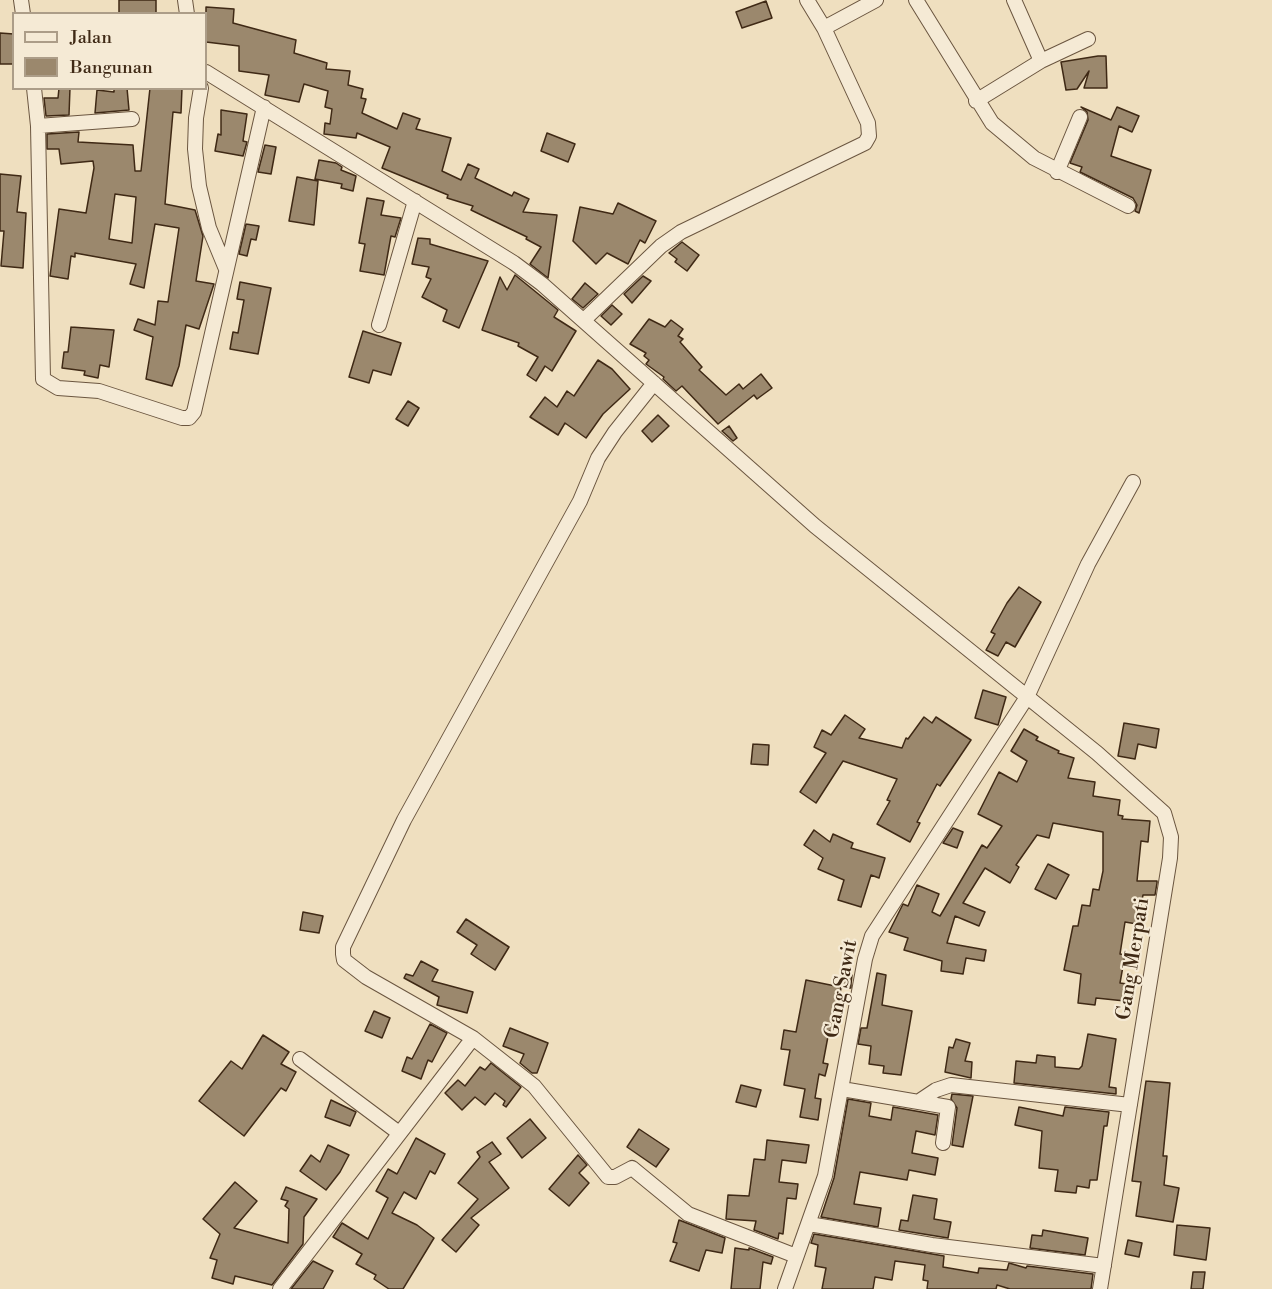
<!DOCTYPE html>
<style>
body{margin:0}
#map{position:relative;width:1272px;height:1289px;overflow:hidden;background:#efdfbf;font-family:"Libre Bodoni",serif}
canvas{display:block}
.legend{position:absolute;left:12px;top:12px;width:195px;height:78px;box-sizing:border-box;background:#f5ead5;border:2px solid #ac9d88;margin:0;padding:8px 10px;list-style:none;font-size:18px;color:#3f2915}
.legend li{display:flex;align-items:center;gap:12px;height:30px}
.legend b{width:30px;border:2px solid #ac9d88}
</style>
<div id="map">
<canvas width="1272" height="1289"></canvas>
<ul class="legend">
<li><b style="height:8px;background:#f5ead5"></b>Jalan</li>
<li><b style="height:16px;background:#9b886d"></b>Bangunan</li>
</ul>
</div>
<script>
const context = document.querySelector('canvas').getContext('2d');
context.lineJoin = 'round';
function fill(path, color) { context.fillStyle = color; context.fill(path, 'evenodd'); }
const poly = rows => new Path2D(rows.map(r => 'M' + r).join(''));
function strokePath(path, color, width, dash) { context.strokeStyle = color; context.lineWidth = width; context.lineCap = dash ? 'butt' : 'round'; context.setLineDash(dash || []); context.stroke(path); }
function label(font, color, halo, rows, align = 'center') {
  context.font = font + ' "Libre Bodoni",serif'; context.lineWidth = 4.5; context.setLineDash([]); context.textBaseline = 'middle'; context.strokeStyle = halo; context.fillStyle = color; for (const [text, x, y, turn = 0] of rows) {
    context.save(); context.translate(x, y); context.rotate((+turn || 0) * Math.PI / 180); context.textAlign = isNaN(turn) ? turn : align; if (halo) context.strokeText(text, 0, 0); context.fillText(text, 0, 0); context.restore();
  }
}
const building = poly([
 [119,0,156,0,156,14,119,14,119,0],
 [766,1,772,18,742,28,736,12,766,1],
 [206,7,234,9,233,23,296,40,294,53,327,63,326,69,350,71,348,85,363,89,361,98,366,99,362,113,397,129,403,113,420,119,416,129,451,138,442,171,461,180,468,164,479,169,475,178,512,196,514,192,529,199,523,212,557,215,548,278,530,264,541,247,526,239,527,237,471,210,473,206,447,198,448,195,382,168,390,147,357,133,356,138,324,134,325,123,330,124,332,109,325,107,328,91,304,84,299,102,265,95,269,75,239,71,239,46,206,42,206,7],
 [0,33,14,34,14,64,0,64,0,33],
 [1098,56,1106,56,1107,88,1084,88,1089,71,1077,89,1066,90,1061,62,1098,56],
 [59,88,70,88,69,115,46,116,44,98,58,98,59,88],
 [114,88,127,88,129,110,95,113,97,90,114,92,114,88],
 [150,88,182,88,181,113,173,112,165,204,195,210,203,236,196,281,214,284,199,329,186,325,179,366,172,386,146,379,153,337,134,330,138,319,155,325,158,301,168,302,179,228,155,224,144,288,130,284,136,264,75,253,75,257,71,256,68,279,50,276,59,209,86,213,94,168,93,161,61,164,59,149,47,149,47,134,79,132,78,142,133,145,135,171,141,171,150,88],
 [115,194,136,197,132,243,109,239,115,194],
 [1081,107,1111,120,1117,107,1139,116,1132,132,1119,126,1111,156,1151,170,1139,213,1135,211,1137,205,1133,198,1080,172,1082,167,1070,163,1088,120,1087,112,1081,107],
 [221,110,247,114,243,141,247,142,243,156,215,151,218,134,221,135,221,110],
 [547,133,575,144,568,162,541,151,547,133],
 [265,145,276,147,271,174,258,172,265,145],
 [319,160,336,163,342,167,341,170,356,176,353,191,341,188,342,184,315,179,319,160],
 [0,174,21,176,17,212,26,213,23,268,1,266,4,231,0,231,0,174],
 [297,177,318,181,314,225,289,221,297,177],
 [367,198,384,201,381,215,401,218,395,237,391,236,384,275,360,271,365,244,359,243,367,198],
 [618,203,656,221,645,243,640,240,628,264,607,253,596,264,573,241,580,207,613,214,618,203],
 [246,224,259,226,256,240,251,239,247,256,239,254,246,224],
 [418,238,430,239,430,244,488,261,459,328,443,321,447,310,422,297,431,279,426,277,429,267,412,264,418,238],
 [682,242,699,255,687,271,675,262,677,259,669,253,682,242],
 [515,275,558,310,554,317,576,331,552,371,545,366,536,381,527,375,538,357,518,346,519,343,482,330,500,277,507,290,515,275],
 [643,276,651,281,632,303,624,294,643,276],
 [240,282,271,288,258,354,230,349,233,332,238,333,244,300,237,299,240,282],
 [585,283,598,294,583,308,572,299,585,283],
 [612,305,622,314,611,325,601,316,612,305],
 [649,319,665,327,671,320,683,329,678,336,683,339,680,342,702,367,699,370,726,395,739,384,743,389,761,374,772,388,757,399,754,395,718,424,682,386,676,391,663,379,664,377,646,364,649,360,644,356,646,353,630,344,649,319],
 [71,327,114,330,109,367,100,365,98,378,84,375,85,371,62,368,64,352,68,352,71,327],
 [363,331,401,343,391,375,373,370,369,383,349,377,363,331],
 [598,360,612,369,630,389,603,414,586,438,565,423,558,435,530,417,545,397,557,407,567,391,574,396,598,360],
 [408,401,419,408,408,426,396,419,408,401],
 [658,415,669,426,652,442,642,431,658,415],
 [729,426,737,438,733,441,722,431,729,426],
 [1019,587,1041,602,1015,647,1006,642,998,656,986,650,995,634,991,632,1007,603,1019,587],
 [983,690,1006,697,998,725,975,718,983,690],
 [845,715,865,729,859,738,902,748,906,738,908,739,924,717,932,723,936,717,971,740,940,786,937,784,917,822,920,823,910,842,877,824,890,801,887,800,897,779,843,761,816,803,800,792,826,753,814,747,822,730,831,735,845,715],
 [1124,723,1159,729,1156,748,1138,744,1135,759,1118,756,1124,723],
 [1024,729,1038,737,1036,740,1059,751,1058,753,1074,758,1068,778,1095,782,1093,796,1120,800,1118,815,1123,816,1122,819,1150,821,1148,842,1141,841,1137,881,1157,881,1157,883,1155,895,1143,895,1137,924,1125,922,1120,954,1125,955,1120,983,1127,984,1125,1001,1096,998,1095,1005,1078,1003,1081,974,1064,970,1073,926,1078,926,1082,905,1090,906,1093,889,1099,890,1103,871,1103,832,1053,823,1049,838,1037,835,1016,865,1019,867,1010,883,985,868,963,903,985,912,979,926,955,916,947,943,986,950,984,961,966,958,963,974,941,971,942,961,904,950,908,938,889,932,903,904,908,906,917,885,939,894,932,912,940,916,982,845,987,848,1002,826,978,814,999,772,1017,782,1027,761,1011,751,1024,729],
 [753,744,769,745,768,765,751,764,753,744],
 [953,828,963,832,957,848,943,843,953,828],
 [814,830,830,842,833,834,853,843,851,848,885,858,879,878,871,875,861,907,838,900,844,880,818,869,823,858,804,845,814,830],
 [1048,864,1069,875,1056,899,1035,889,1048,864],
 [303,912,323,916,319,933,300,930,303,912],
 [466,919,509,947,495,970,471,954,477,945,457,932,466,919],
 [421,961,438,970,432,981,473,992,467,1013,437,1005,439,997,404,978,406,974,413,976,421,961],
 [877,973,886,975,882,1005,912,1011,901,1075,883,1073,884,1066,869,1064,871,1046,858,1044,861,1028,867,1028,877,973],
 [841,974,852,975,851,984,851,988,841,988,832,1032,829,1031,823,1063,828,1064,825,1076,819,1074,815,1098,821,1099,818,1120,800,1117,805,1089,784,1085,790,1050,781,1049,784,1030,796,1032,806,980,840,987,841,974],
 [374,1011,390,1018,382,1038,365,1031,374,1011],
 [430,1024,447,1033,432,1062,428,1060,421,1079,402,1071,407,1057,412,1059,430,1024],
 [510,1028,548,1043,537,1073,532,1073,520,1063,524,1054,503,1046,510,1028],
 [1088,1034,1116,1039,1109,1087,1116,1088,1116,1094,1014,1083,1016,1061,1036,1063,1037,1055,1055,1057,1055,1067,1079,1069,1082,1066,1088,1034],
 [263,1035,289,1052,281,1064,296,1072,286,1091,281,1088,244,1136,199,1101,231,1061,242,1069,263,1035],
 [956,1039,970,1043,965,1061,972,1062,971,1078,945,1072,949,1047,953,1048,956,1039],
 [491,1063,521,1087,506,1107,503,1105,505,1101,495,1093,485,1105,475,1097,462,1110,445,1093,458,1080,465,1086,480,1067,485,1070,491,1063],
 [1146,1081,1170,1083,1163,1156,1167,1156,1164,1185,1179,1188,1173,1222,1136,1216,1141,1182,1132,1181,1146,1081],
 [741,1085,761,1090,756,1107,736,1102,741,1085],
 [952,1094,973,1096,963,1147,952,1145,957,1108,951,1099,952,1094],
 [848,1099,871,1103,869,1116,891,1120,893,1107,938,1115,935,1135,916,1131,912,1153,938,1158,935,1175,909,1170,907,1180,860,1172,854,1204,881,1208,878,1227,821,1217,834,1178,848,1099],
 [331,1100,356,1112,350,1126,325,1117,331,1100],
 [1019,1107,1063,1116,1065,1107,1109,1112,1107,1126,1104,1126,1097,1180,1090,1180,1089,1188,1077,1186,1076,1193,1055,1191,1058,1170,1039,1168,1042,1131,1015,1125,1019,1107],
 [530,1119,546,1138,522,1158,507,1138,530,1119],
 [639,1129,669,1149,656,1167,627,1147,639,1129],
 [416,1138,445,1154,435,1174,430,1171,416,1199,404,1192,392,1213,417,1225,434,1238,403,1289,389,1289,374,1279,376,1275,356,1264,362,1254,333,1237,342,1223,368,1239,388,1198,376,1191,388,1169,397,1174,416,1138],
 [767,1140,809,1145,806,1163,782,1160,779,1182,798,1184,796,1199,787,1198,783,1234,779,1233,778,1239,754,1230,756,1221,726,1219,728,1195,749,1196,754,1159,765,1160,767,1140],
 [492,1142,501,1154,489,1162,509,1188,471,1218,479,1225,456,1252,442,1240,478,1199,458,1183,480,1157,477,1152,492,1142],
 [328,1145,349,1155,340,1172,326,1190,300,1171,311,1155,320,1162,328,1145],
 [578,1155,587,1165,579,1173,589,1183,569,1206,549,1189,578,1155],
 [235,1182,257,1201,234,1228,288,1243,289,1209,285,1206,288,1201,281,1199,286,1187,317,1199,304,1217,303,1244,272,1285,235,1276,233,1284,212,1278,217,1260,210,1258,220,1234,203,1219,235,1182],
 [913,1195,937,1199,934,1219,951,1222,948,1238,899,1230,901,1220,908,1221,913,1195],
 [679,1220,725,1238,722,1253,706,1250,699,1271,670,1261,677,1243,673,1242,679,1220],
 [1177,1225,1210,1228,1206,1260,1174,1255,1177,1225],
 [1043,1230,1088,1238,1085,1255,1030,1248,1032,1235,1042,1236,1043,1230],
 [814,1234,944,1256,943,1267,978,1273,979,1268,1007,1270,1009,1263,1026,1268,1027,1266,1093,1274,1091,1289,1010,1289,997,1285,996,1289,927,1289,928,1281,923,1280,925,1265,895,1261,892,1280,875,1277,873,1289,822,1289,826,1268,815,1266,818,1245,811,1243,814,1234],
 [1128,1240,1142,1243,1139,1257,1125,1254,1128,1240],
 [735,1248,749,1250,749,1248,773,1257,771,1264,763,1262,760,1289,731,1289,735,1248],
 [313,1261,333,1271,323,1289,291,1289,313,1261],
 [1193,1272,1205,1272,1203,1289,1191,1289,1193,1272]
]);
const street = poly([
 [21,0,23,14],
 [185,0,187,14],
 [916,0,992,123,1034,158,1128,206],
 [1014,0,1041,61],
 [824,28,876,0],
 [206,72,514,263,542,284,815,526,1097,753,1164,813,1171,837,1170,858,1100,1289],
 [34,88,38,126,43,379,58,388,99,391,182,418,189,418,194,412,264,107],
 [201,88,196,118,195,149,199,186,209,228,226,269],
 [976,101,1041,61,1088,39],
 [38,126,132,119],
 [1057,172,1080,117],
 [584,320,661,246,681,232,865,143,869,136,868,123,824,28,807,0],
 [379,325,415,201],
 [654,383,615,432,598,458,580,501,404,820,343,947,343,954,344,960,366,977,473,1038,534,1086,608,1177,615,1177,632,1168,688,1214,796,1256],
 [300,1059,399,1133],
 [842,1089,948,1107,943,1143],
 [918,1102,936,1090,951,1085,1130,1105],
 [809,1224,932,1245,1104,1266],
 [280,1289,473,1038],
 [785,1289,825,1176,865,959,872,936,1027,697,1088,564,1133,482]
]);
const streetNames = [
 ["Gang Merpati",1134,959,-81],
 ["Gang Sawit",842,989,-79]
];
fill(building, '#9b886d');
strokePath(building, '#3f2915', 1.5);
strokePath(street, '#6b5640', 16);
strokePath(street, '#f5ead5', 14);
label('20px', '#3f2915', '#f5ead5', streetNames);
</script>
